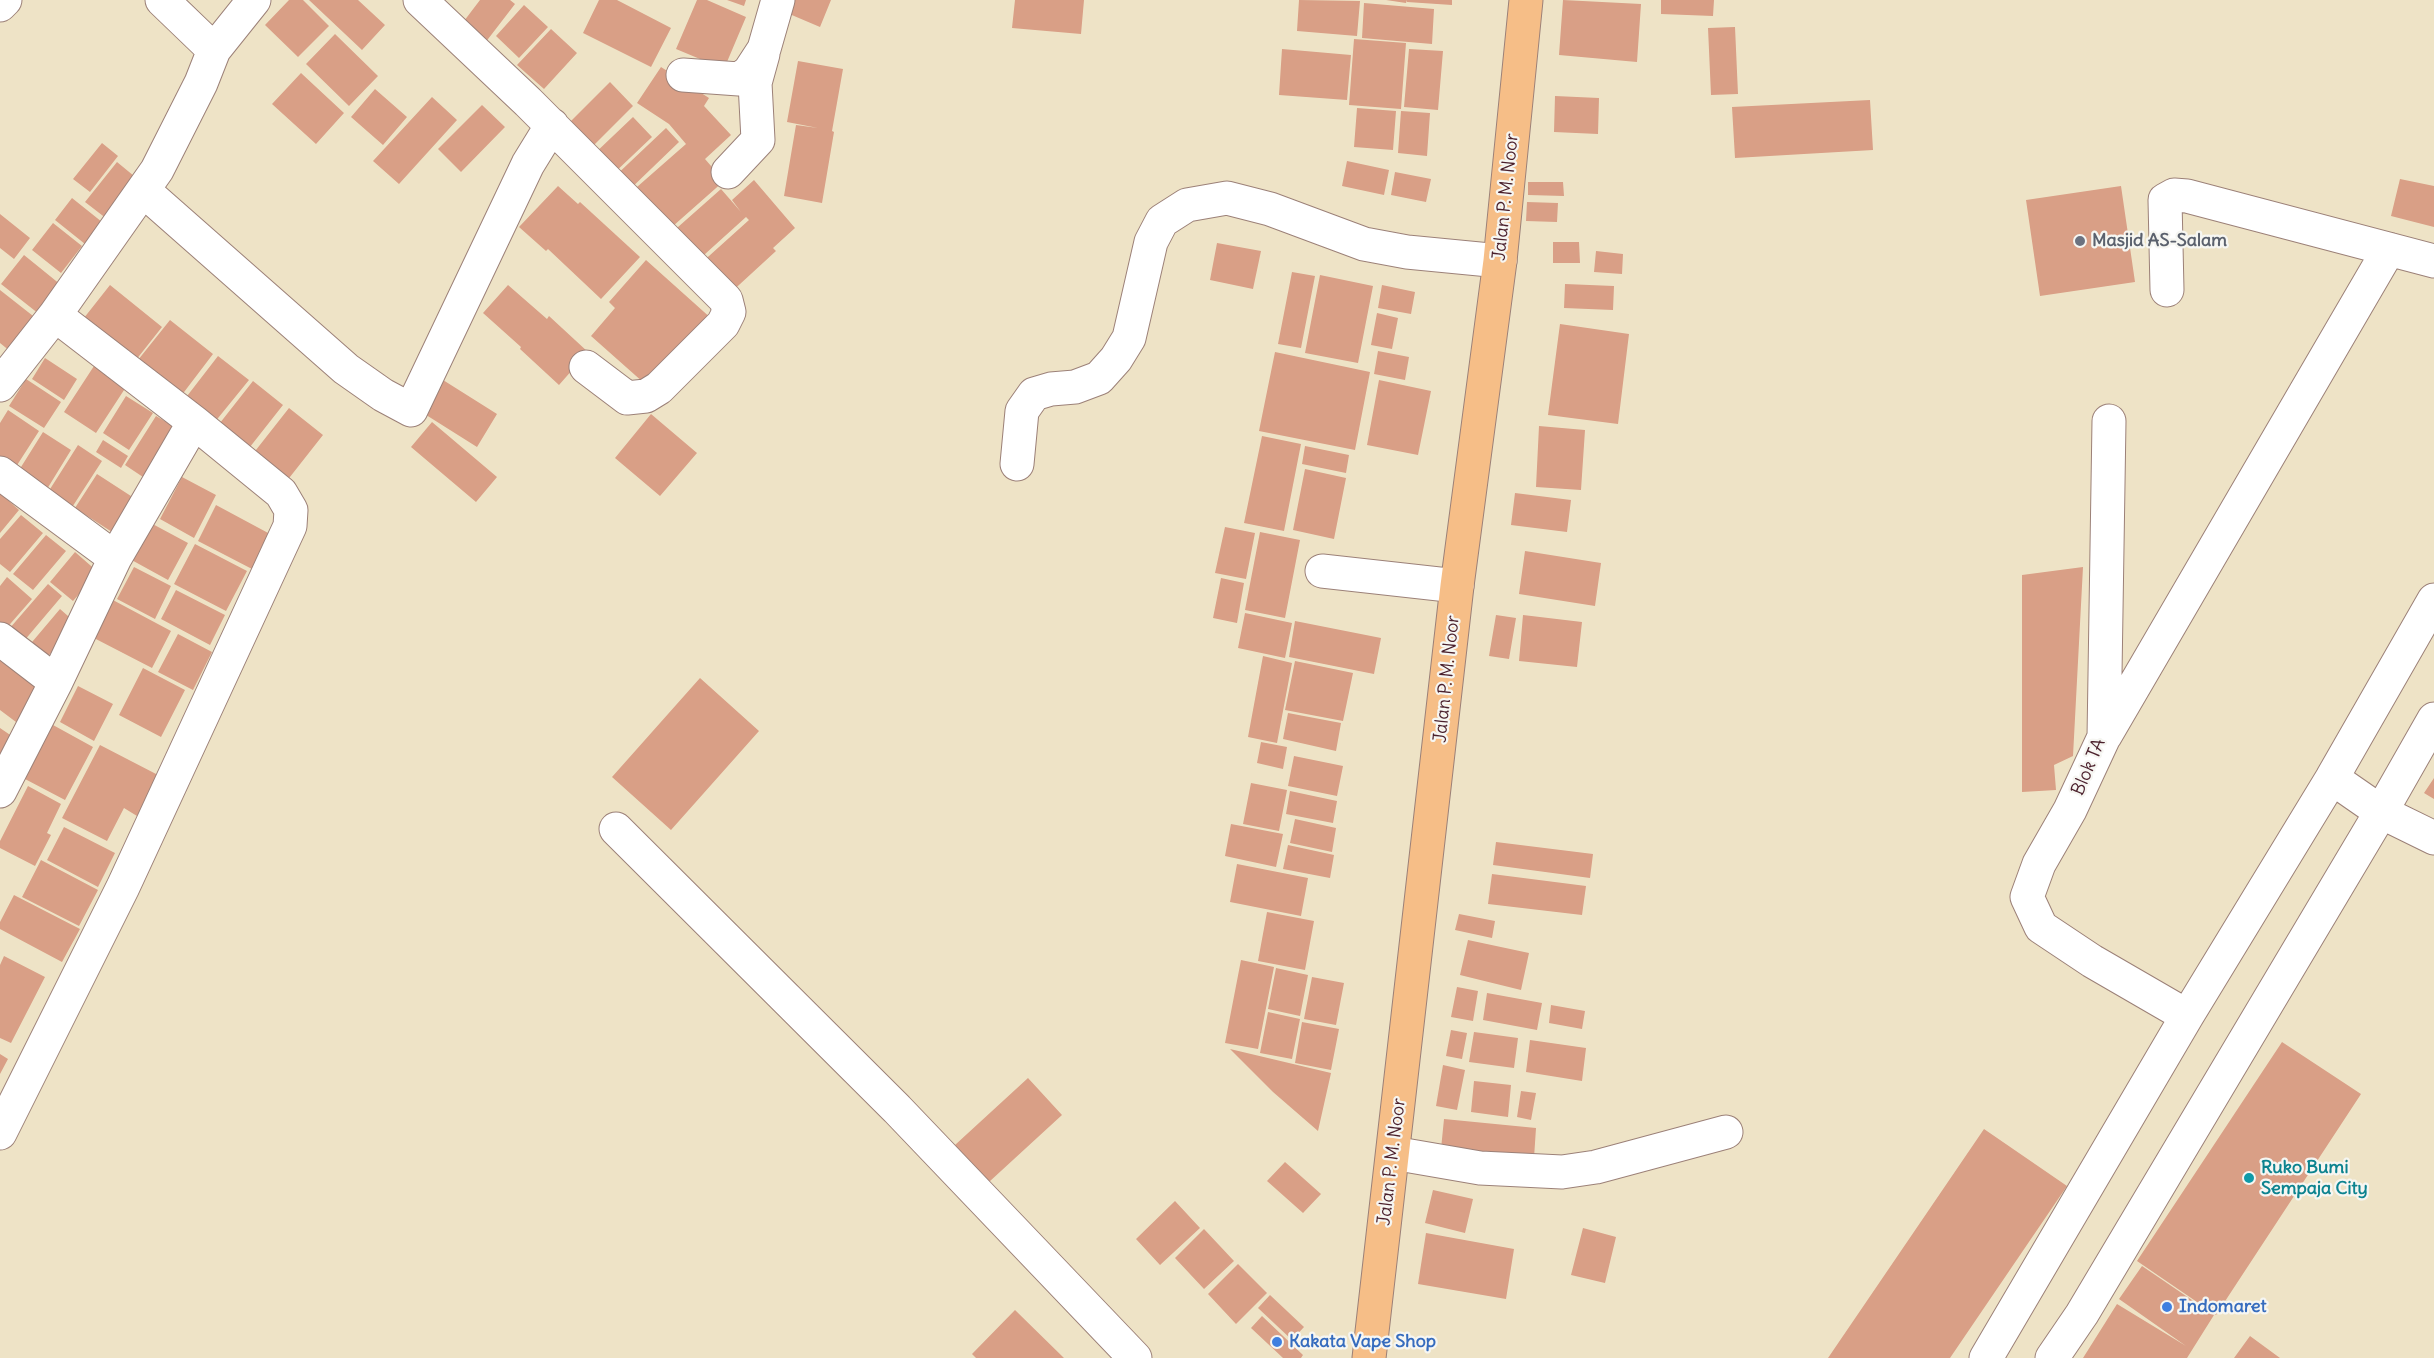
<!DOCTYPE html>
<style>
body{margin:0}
canvas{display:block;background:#eee3c6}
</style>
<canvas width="2434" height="1358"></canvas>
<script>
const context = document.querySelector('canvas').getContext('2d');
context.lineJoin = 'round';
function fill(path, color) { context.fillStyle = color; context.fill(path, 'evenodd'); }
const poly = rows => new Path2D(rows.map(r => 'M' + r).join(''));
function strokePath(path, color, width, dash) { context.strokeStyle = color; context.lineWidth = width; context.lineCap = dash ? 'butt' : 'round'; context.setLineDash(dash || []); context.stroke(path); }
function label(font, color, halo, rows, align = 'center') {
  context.font = font + ' Delius,sans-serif'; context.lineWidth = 4.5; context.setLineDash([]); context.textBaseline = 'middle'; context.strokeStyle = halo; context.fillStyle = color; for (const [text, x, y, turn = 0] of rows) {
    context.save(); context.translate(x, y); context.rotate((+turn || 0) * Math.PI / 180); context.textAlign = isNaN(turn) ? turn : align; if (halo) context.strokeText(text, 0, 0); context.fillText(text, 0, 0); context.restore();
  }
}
const building = poly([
 [289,0,303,0,329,26,298,57,265,25],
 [309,0,358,0,385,25,362,50],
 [480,0,510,0,515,4,485,43,461,25],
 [599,0,617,0,671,28,651,67,583,33],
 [697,0,707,0,746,17,724,69,676,49],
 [727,0,746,0,744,6],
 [784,0,831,0,820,27,780,10],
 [1015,0,1084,0,1081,34,1012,28],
 [1299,0,1360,1,1357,36,1297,31],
 [1386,0,1407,0,1406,3],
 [1407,0,1452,0,1452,5,1407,2],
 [1563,0,1641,4,1637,62,1559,55],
 [1661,0,1714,0,1713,16,1661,14],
 [1364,3,1434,9,1432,44,1362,38],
 [524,5,548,27,519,58,496,36],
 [1735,27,1738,94,1711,95,1708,28],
 [551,29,577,53,544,89,517,65],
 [335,34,378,76,349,106,306,64],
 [1354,39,1406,43,1401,109,1349,105],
 [1282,49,1351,55,1347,100,1279,95],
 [1409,49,1443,51,1438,110,1404,107],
 [798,61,843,69,832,131,834,132,822,203,784,196,796,125,818,128,787,122],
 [661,67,709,98,704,106,731,135,705,159,724,181,664,234,629,194,686,144,669,124,637,103],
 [301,73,344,113,316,144,272,104],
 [610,82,633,106,590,149,567,125],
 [375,89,407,117,383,145,351,117],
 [1555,96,1599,98,1598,134,1554,132],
 [432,97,457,120,399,184,373,161],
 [1870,100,1873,150,1735,158,1732,107],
 [482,105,505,127,461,172,438,149],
 [1357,108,1396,111,1393,150,1354,147],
 [1401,111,1430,113,1427,156,1398,153],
 [633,117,652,137,611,176,592,156],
 [666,128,679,142,625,194,611,180],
 [102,143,118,156,90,192,73,179],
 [1347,161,1389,170,1384,195,1342,186],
 [117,162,134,176,107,219,85,202],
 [1395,172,1431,179,1426,202,1391,195],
 [2400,179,2434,186,2434,227,2391,216],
 [754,180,795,228,773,248,776,251,727,296,699,265,749,220,746,217,694,264,669,235,721,189,741,212,732,200],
 [1528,182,1563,182,1564,196,1528,195],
 [558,186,578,204,580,202,640,257,601,299,548,249,546,251,519,227],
 [2121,186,2135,282,2040,296,2026,200],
 [72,198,102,222,85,244,55,220],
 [1527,202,1558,203,1557,222,1526,221],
 [0,214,30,238,14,259,0,248],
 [53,223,82,246,61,273,32,250],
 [1553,242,1579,242,1580,263,1553,263],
 [1217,243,1261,251,1253,289,1210,280],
 [1596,251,1623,254,1622,274,1594,272],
 [24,255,61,285,39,314,1,284],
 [646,260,713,320,644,383,591,336,615,308,609,302],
 [1292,272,1315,276,1301,348,1278,344],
 [1320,275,1373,286,1358,363,1305,353],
 [1565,284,1614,286,1613,310,1564,308],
 [110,285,162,327,132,365,80,323],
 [508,285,547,319,549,316,588,352,559,385,520,349,521,347,483,313],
 [1382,285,1415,292,1411,314,1378,308],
 [0,290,42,323,16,356,0,343],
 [1377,313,1398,318,1392,349,1371,345],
 [170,320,213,354,178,400,134,365],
 [1560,324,1629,334,1618,424,1548,415],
 [1378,351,1409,357,1405,380,1374,374],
 [1275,352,1370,372,1355,450,1259,431],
 [218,356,249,380,214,423,184,400],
 [45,358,77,379,64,400,32,379],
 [94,366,126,387,96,433,64,412],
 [26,379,61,402,44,428,9,406],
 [443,380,497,414,477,447,423,413],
 [1379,380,1431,391,1418,455,1367,445],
 [253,381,283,405,246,452,216,428],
 [126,396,153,413,129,450,103,433],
 [289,408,323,435,286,482,252,455],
 [8,410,39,431,12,473,0,466,0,423],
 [651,414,697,453,660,496,615,458],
 [156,416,178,429,146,479,125,465],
 [432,422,497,477,476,502,411,447],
 [1539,426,1585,430,1581,490,1536,487],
 [43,432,71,450,44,494,16,475],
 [1262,436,1301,444,1284,531,1244,523],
 [103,440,128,456,121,468,96,452],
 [78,445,102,461,69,512,45,497],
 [1305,446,1349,455,1346,473,1302,464],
 [1305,469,1346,478,1334,539,1293,530],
 [97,474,134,498,112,532,75,508],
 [182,477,216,495,194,538,160,519],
 [0,493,19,510,0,533],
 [1515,493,1571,500,1567,532,1511,525],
 [216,505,270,534,252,569,198,541],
 [21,515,43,533,10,572,0,564,0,539],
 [147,521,188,543,168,580,128,558],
 [1225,527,1255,533,1246,579,1215,573],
 [1260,532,1300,540,1285,618,1245,610],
 [46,535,66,551,33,590,13,574],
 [195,544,247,571,226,611,174,584],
 [1525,551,1601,563,1595,606,1519,594],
 [75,552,98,572,73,601,50,582],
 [134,567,171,586,155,619,117,599],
 [2083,567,2073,756,2054,765,2056,790,2022,792,2022,575],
 [7,577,32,599,4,631,0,628,0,586],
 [1221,578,1244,583,1237,623,1213,618],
 [48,584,62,596,18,648,3,636],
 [176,590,225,615,210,645,161,619],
 [111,599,171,631,152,668,92,637],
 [60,609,76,623,43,662,27,648],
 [1245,613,1292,623,1285,658,1238,648],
 [1496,615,1516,618,1509,659,1489,656],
 [1523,615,1582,622,1577,667,1519,661],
 [1295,621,1381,638,1374,674,1289,657],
 [178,634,212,652,193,690,158,672],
 [0,653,43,684,16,722,0,710],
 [1263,656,1292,663,1277,743,1248,737],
 [1295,661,1353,673,1343,721,1285,710],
 [143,668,185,690,161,737,119,715],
 [700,678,759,731,671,830,612,777],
 [78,686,113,704,94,741,60,722],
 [1288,713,1341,723,1336,751,1283,739],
 [53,725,93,747,65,800,25,779],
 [0,728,19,741,0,767],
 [1261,742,1287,747,1283,769,1257,763],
 [100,745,158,775,137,816,124,808,107,841,62,818],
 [1294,756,1343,766,1337,796,1288,786],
 [2434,778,2434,799,2424,793],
 [1251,783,1287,790,1279,831,1243,824],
 [28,786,61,804,47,833,51,835,35,866,0,848,0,841],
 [1290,791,1337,801,1333,823,1286,814],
 [1295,819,1336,828,1332,852,1290,843],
 [1231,824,1283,834,1276,867,1225,856],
 [64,827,115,853,98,887,47,860],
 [1496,842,1593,854,1590,878,1493,865],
 [1288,845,1334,855,1330,878,1283,869],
 [41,860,98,890,79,926,22,897],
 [1237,864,1308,878,1301,916,1230,902],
 [1492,874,1586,886,1582,915,1488,904],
 [14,895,80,929,62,962,0,929,0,922],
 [1267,912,1314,921,1305,970,1258,961],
 [1459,914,1495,921,1492,938,1455,930],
 [1468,940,1529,953,1521,990,1460,975],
 [4,956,45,977,11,1043,0,1038,0,965],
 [1241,960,1274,967,1258,1049,1225,1043],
 [1276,968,1308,975,1300,1016,1268,1009],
 [1312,977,1344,983,1336,1025,1304,1019],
 [1457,987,1478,991,1473,1021,1451,1017],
 [1487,993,1542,1003,1537,1030,1483,1020],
 [1551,1005,1585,1011,1582,1029,1549,1023],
 [1268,1012,1300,1019,1292,1059,1260,1053],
 [1302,1022,1339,1029,1331,1070,1295,1063],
 [1451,1030,1467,1033,1462,1059,1446,1056],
 [1474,1032,1518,1038,1514,1068,1469,1062],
 [1530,1040,1586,1048,1582,1081,1526,1072],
 [2282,1042,2361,1094,2216,1315,2137,1261],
 [1230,1049,1331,1073,1318,1131,1273,1092],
 [0,1054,8,1059,0,1074],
 [1443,1065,1465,1070,1457,1110,1436,1106],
 [1028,1078,1062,1115,989,1182,955,1145],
 [1474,1081,1511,1085,1508,1117,1471,1112],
 [1521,1091,1536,1093,1531,1120,1517,1117],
 [1444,1119,1536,1128,1534,1158,1441,1149],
 [1984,1129,2067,1186,1950,1358,1828,1358],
 [1285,1162,1321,1194,1303,1213,1267,1181],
 [1433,1190,1473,1199,1465,1233,1425,1223],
 [1175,1201,1200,1228,1160,1265,1136,1239],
 [1583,1228,1616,1237,1605,1283,1571,1275],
 [1204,1229,1234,1261,1204,1289,1175,1258],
 [1426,1233,1514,1249,1506,1299,1418,1284],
 [1238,1264,1267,1293,1236,1324,1208,1294],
 [2142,1266,2214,1315,2187,1358,2083,1358,2117,1304,2186,1346,2119,1299],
 [1270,1295,1304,1327,1292,1340,1258,1308],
 [1015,1310,1064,1358,976,1358,972,1354],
 [1262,1316,1303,1355,1301,1358,1283,1358,1251,1328],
 [2250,1336,2280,1358,2234,1358]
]);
const minor = poly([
 [162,0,214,50],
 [420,0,528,102,726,300,729,312,723,324,659,388,646,396,627,398,586,367],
 [0,5,5,0],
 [683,75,739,79,749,72,764,49,778,0],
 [728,172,758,140,755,83,763,54],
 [144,191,346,369,383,395,411,410,528,164,552,125],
 [2167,290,2165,200,2174,195,2187,196,2434,261],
 [0,385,55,315],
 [2109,421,2104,737,2070,810,2039,864,2027,897,2041,927,2092,961,2187,1016],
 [1017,464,1022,411,1034,394,1051,389,1075,387,1099,378,1116,359,1129,338,1151,242,1162,221,1187,205,1227,198,1270,209,1364,244,1407,252,1500,261],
 [0,473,115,558],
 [1322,571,1457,586],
 [0,639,56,682],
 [2105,736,2389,249],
 [2332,778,2381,812,2434,838],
 [0,791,56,682,115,558,194,422,55,315,157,170,201,83,214,50,254,0],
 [616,829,897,1109,1135,1358],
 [0,1133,123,887,290,526,291,510,281,493,194,422],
 [1393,1153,1480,1168,1562,1172,1596,1167,1726,1132],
 [1986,1358,2187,1016,2332,778,2434,600],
 [2052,1358,2082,1314,2381,812,2434,719]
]);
const highway = poly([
 [1369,1358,1457,586,1500,261,1526,0]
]);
const markers = [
 [2080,241,6,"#6b7280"],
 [2249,1178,6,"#0f9aa8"],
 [2167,1307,6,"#3f7fe0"],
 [1277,1342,6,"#3f7fe0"]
];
const streetNames = [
 ["Jalan P. M. Noor",1506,197,-84],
 ["Jalan P. M. Noor",1447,679,-84],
 ["Blok TA",2089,767,-67],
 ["Jalan P. M. Noor",1392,1162,-83]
];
const worshipNames = [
 ["Masjid AS-Salam",2092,241]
];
const cultureNames = [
 ["Ruko Bumi",2261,1168],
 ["Sempaja City",2261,1189]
];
const shopNames = [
 ["Indomaret",2179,1307],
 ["Kakata Vape Shop",1289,1342]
];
fill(building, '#d99f86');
strokePath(minor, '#9c8178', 35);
strokePath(highway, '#9c8178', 35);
strokePath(minor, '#fff', 33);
strokePath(highway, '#f6be87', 33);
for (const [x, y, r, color] of markers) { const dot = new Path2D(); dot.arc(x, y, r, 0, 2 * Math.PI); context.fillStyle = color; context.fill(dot); strokePath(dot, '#f6f6f2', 2); }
label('18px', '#4a1f2b', '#f6f6f2', streetNames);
label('bold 18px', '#5b616d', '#f6f6f2', worshipNames, 'left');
label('bold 18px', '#0d838f', '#f6f6f2', cultureNames, 'left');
label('bold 18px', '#366cbe', '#f6f6f2', shopNames, 'left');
</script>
